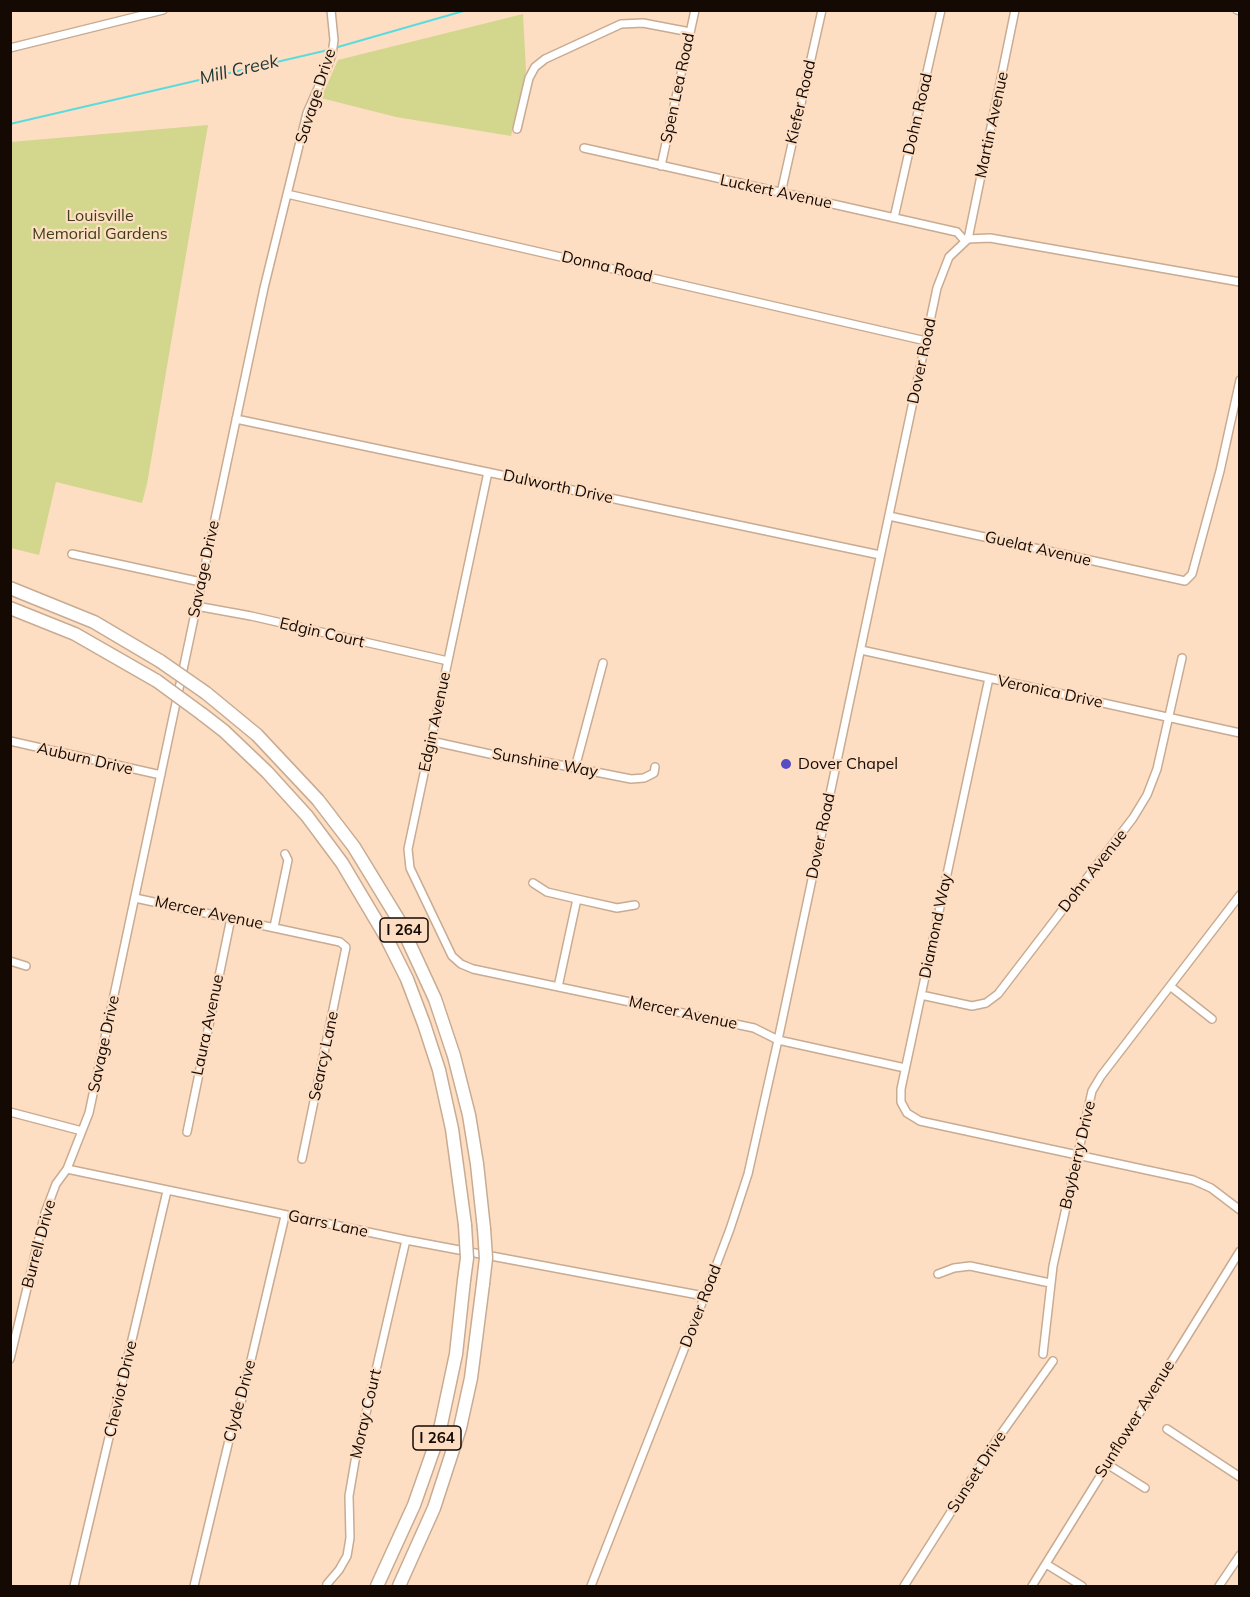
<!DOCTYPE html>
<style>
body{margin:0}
#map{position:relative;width:1250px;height:1597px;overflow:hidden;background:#fddec3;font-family:Mulish,sans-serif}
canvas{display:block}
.frame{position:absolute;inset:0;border:12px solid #140a03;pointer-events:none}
</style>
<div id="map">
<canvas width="1250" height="1597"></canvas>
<div class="frame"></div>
</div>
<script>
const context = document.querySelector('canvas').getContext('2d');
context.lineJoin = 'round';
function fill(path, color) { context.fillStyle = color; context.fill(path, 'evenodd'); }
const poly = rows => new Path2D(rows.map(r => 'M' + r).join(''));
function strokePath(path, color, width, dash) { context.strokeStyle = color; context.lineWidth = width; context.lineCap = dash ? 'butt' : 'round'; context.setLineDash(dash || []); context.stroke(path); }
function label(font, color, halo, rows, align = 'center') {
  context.font = font + ' Mulish,sans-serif'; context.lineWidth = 4.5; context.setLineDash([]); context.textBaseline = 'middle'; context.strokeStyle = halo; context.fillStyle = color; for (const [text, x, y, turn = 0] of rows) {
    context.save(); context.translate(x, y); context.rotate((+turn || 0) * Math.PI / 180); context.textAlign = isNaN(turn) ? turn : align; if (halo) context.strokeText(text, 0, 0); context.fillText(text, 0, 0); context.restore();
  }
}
const green = poly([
 [523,14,526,71,511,136,396,117,321,98,338,60],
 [208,125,147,484,142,503,56,482,39,555,11,548,11,142]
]);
const stream = poly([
 [10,124,324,51,467,10]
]);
const minor = poly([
 [1237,10,1240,11],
 [10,48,163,10],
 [517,129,529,78,535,67,545,59,621,24,643,23,690,32],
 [584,148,957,232,965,241],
 [661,166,695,10],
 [781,193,822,10],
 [287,194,926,341],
 [894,218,941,10],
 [968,239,1015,10],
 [236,419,880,555],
 [488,472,408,849,410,868,452,956,461,964,473,969,754,1028,778,1040,905,1068],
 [889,516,1185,581,1192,574,1220,471,1240,380],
 [72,554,201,582],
 [196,606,251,616,448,661],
 [861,650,1240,733],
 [989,678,901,1089,901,1102,907,1113,920,1121,1193,1180,1211,1188,1240,1210],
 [10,741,161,775],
 [431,741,508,758,545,762,631,779,644,778,654,773,655,767],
 [575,768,603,663],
 [533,883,547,892,577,899,617,908,635,905],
 [135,898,340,942,346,947,302,1159],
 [274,927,288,860,285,854],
 [10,961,26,966],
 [1170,986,1212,1019],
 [558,987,577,899],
 [921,995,972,1006,986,1003,998,994,1133,818,1147,795,1157,769,1182,658],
 [10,1112,82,1131],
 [187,1132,231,918],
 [67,1169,406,1240,704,1296],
 [938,1274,954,1268,970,1266,1050,1283],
 [1043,1354,1053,1266,1092,1091,1101,1076,1240,895],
 [10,1359,45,1213,56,1184,67,1169,89,1113,264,288,307,113,327,68,332,54,334,40,331,10],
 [1167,1429,1240,1477],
 [1107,1464,1145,1488],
 [1046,1564,1082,1586],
 [327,1584,339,1570,347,1556,350,1538,349,1496,355,1461,406,1240],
 [74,1586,167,1191],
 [194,1586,230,1436,239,1411,285,1216],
 [591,1586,694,1324,730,1229,748,1174,778,1040,937,288,949,257,968,239,990,238,1240,282],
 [904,1586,996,1441,1053,1361],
 [1032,1586,1240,1251],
 [1219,1586,1240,1555]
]);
const motorway = poly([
 [10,588,94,622,160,661],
 [10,608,75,634,157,681],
 [206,693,257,735,318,800,354,847,398,919,435,999,454,1056,469,1115,477,1164,484,1229],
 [202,714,224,731,267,772,307,816,342,863,386,937,407,979,424,1024,439,1070,452,1129,465,1225],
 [377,1586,414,1505,439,1434,456,1354,464,1280],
 [399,1586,434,1508,460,1428,471,1378,483,1284]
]);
const motorwayBridge = poly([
 [160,661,206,693],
 [157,681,202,714],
 [464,1280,467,1258,465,1225],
 [483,1284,486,1258,484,1229]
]);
const markers = [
 [786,764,6,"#584cc4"]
];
const shields = [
 [404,930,48],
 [437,1438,48]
];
const shieldNames = [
 ["I 264",404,930],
 ["I 264",437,1438]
];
const streetNames = [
 ["Spen Lea Road",678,88,-78],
 ["Savage Drive",316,96,-72],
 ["Kiefer Road",801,102,-77],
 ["Dohn Road",918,114,-77],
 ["Martin Avenue",992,125,-78],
 ["Luckert Avenue",776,192,12],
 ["Donna Road",607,267,13],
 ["Dover Road",922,361,-78],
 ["Dulworth Drive",558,487,12],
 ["Guelat Avenue",1038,549,13],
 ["Savage Drive",204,569,-78],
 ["Edgin Court",322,633,13],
 ["Veronica Drive",1050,692,12],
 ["Edgin Avenue",435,722,-78],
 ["Auburn Drive",85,759,13],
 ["Sunshine Way",545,763,10],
 ["Dover Road",821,836,-78],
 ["Dohn Avenue",1093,871,-52],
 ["Mercer Avenue",209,913,12],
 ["Diamond Way",936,926,-78],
 ["Mercer Avenue",683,1013,12],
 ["Laura Avenue",208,1025,-78],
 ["Savage Drive",104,1044,-78],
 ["Searcy Lane",324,1056,-78],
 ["Bayberry Drive",1078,1155,-77],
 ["Garrs Lane",328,1224,12],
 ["Burrell Drive",39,1244,-75],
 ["Dover Road",701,1306,-69],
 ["Cheviot Drive",121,1389,-77],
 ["Clyde Drive",240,1401,-75],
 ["Moray Court",366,1414,-77],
 ["Sunflower Avenue",1135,1419,-58],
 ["Sunset Drive",977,1472,-57]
];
const parkNames = [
 ["Louisville",100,216],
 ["Memorial Gardens",100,234]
];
const poiNames = [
 ["Dover Chapel",798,764]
];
const waterNames = [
 ["Mill Creek",239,70,-13]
];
fill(green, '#d3d68d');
strokePath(stream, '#5cdbde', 2);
strokePath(minor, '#c8ab91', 10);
strokePath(motorway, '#c8ab91', 15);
strokePath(minor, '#fff', 7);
strokePath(motorway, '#fff', 12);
strokePath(motorwayBridge, '#c8ab91', 15, []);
strokePath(motorwayBridge, '#fff', 12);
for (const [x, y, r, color] of markers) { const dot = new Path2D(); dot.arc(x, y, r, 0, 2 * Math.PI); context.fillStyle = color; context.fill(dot); strokePath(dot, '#fddec3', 2); }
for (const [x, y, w] of shields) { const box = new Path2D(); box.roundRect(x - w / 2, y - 12, w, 24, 4.5); context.fillStyle = '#fddec3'; context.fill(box); strokePath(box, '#140a03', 1.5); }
label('bold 15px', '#140a03', null, shieldNames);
label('16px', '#140a03', '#fddec3', streetNames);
label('16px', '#3d3e18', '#fddec3', parkNames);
label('16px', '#140a03', '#fddec3', poiNames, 'left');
label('italic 18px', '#203737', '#fddec3', waterNames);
</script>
